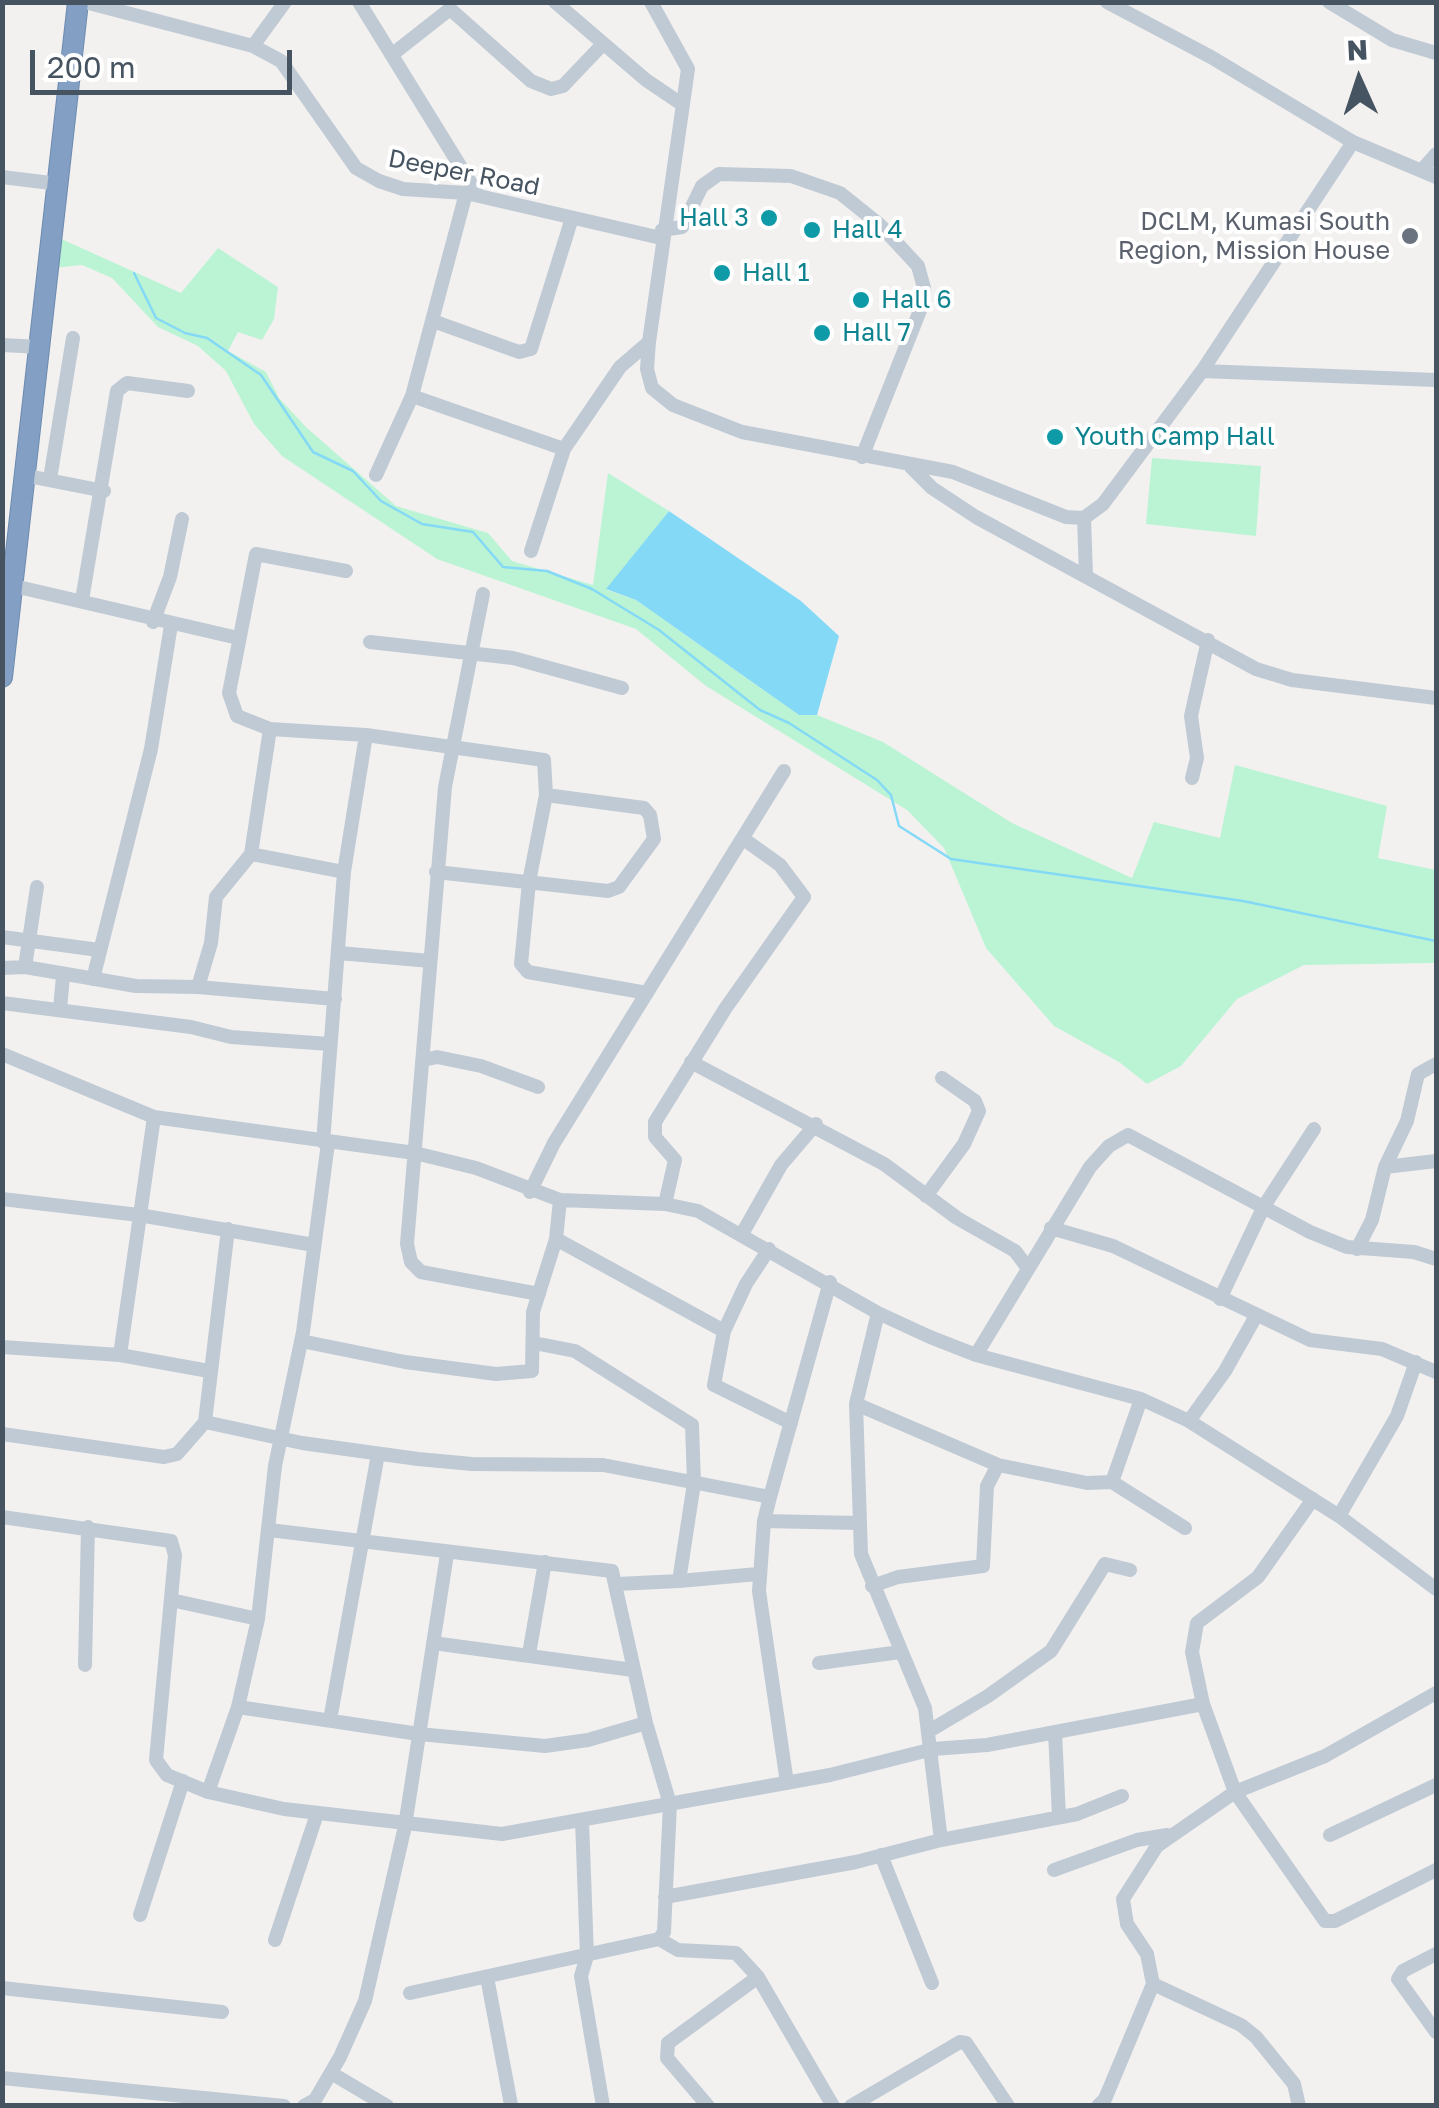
<!DOCTYPE html>
<style>
body{margin:0}
#map{position:relative;width:1439px;height:2108px;overflow:hidden;background:#f3f1f0;font-family:"Golos Text",sans-serif}
canvas{display:block}
.frame{position:absolute;inset:0;border:5px solid #465360;pointer-events:none}
.north{position:absolute;left:1309px;top:30px;width:100px;height:100px;-webkit-text-stroke:8px #fff;paint-order:stroke;rotate:357deg;font-size:28px;font-weight:700;line-height:40px;text-align:center;color:#465360}
.north::after{content:'';display:block;margin:auto;width:35px;height:45px;background:#465360;clip-path:polygon(50% 0,100% 100%,50% 72%,0 100%)}
.scale{position:absolute;left:30px;top:50px;width:262px;height:45px;box-sizing:border-box;border:5px solid #465360;border-top:0;padding-left:12px;font-size:30px;line-height:35px;white-space:nowrap;color:#465360;-webkit-text-stroke:8px #fff;paint-order:stroke}
</style>
<div id="map">
<canvas width="1439" height="2108"></canvas>
<div class="frame"></div>
<div class="north">N</div>
<div class="scale">200 m</div>
</div>
<script>
const context = document.querySelector('canvas').getContext('2d');
context.lineJoin = 'round';
function fill(path, color) { context.fillStyle = color; context.fill(path, 'evenodd'); }
const poly = rows => new Path2D(rows.map(r => 'M' + r).join(''));
function strokePath(path, color, width, dash) { context.strokeStyle = color; context.lineWidth = width; context.lineCap = dash ? 'butt' : 'round'; context.setLineDash(dash || []); context.stroke(path); }
function label(font, color, halo, rows, align = 'center') {
  context.font = font + ' "Golos Text",sans-serif'; context.lineWidth = 8; context.setLineDash([]); context.textBaseline = 'middle'; context.strokeStyle = halo; context.fillStyle = color; for (const [text, x, y, turn = 0] of rows) {
    context.save(); context.translate(x, y); context.rotate((+turn || 0) * Math.PI / 180); context.textAlign = isNaN(turn) ? turn : align; if (halo) context.strokeText(text, 0, 0); context.fillText(text, 0, 0); context.restore();
  }
}
const green = poly([
 [57,237,181,293,218,248,278,287,274,319,262,340,238,332,228,351,266,372,279,398,306,427,396,506,488,533,512,561,593,585,608,473,669,511,607,590,636,600,799,715,817,715,883,742,1012,823,1132,878,1154,822,1220,838,1235,765,1387,806,1378,858,1436,870,1436,963,1304,965,1237,999,1181,1066,1147,1084,1119,1062,1054,1026,986,948,944,848,907,810,706,686,636,629,437,559,282,456,254,424,226,371,198,346,158,327,112,278,82,265,53,268],
 [1152,458,1261,466,1256,536,1146,524]
]);
const water = poly([
 [669,511,801,601,839,636,817,715,799,715,636,600,606,589]
]);
const stream = poly([
 [134,273,156,318,185,333,207,338,261,375,313,452,353,471,381,501,422,524,473,532,503,567,547,571,592,589,659,630,760,710,789,723,877,780,891,795,899,826,951,859,1243,901,1436,941]
]);
const minor = poly([
 [85,2,253,46,281,61,356,168,379,181,403,189,466,193,661,238],
 [359,2,478,195],
 [555,2,646,80,683,105],
 [651,2,688,69,649,342,647,369,652,388,673,405,742,432,953,472,1066,517,1084,518,1103,504,1202,371,1353,142],
 [1107,2,1211,57,1353,142,1436,177],
 [1329,2,1392,40,1436,53],
 [253,46,285,2],
 [394,53,450,9,531,81,551,89,563,86,602,45],
 [1422,170,1436,154],
 [2,177,59,184],
 [662,230,682,227,702,186,719,174,791,176,840,193,880,225,918,266,924,288,921,308,862,457],
 [433,321,519,352,531,349,572,218],
 [2,345,41,347],
 [1202,371,1436,380],
 [412,396,564,449],
 [911,467,932,488,976,517,1256,669,1292,680,1436,698],
 [376,475,412,396,466,193],
 [28,476,104,491],
 [50,479,73,338],
 [1084,518,1086,575],
 [531,551,564,449,620,367,649,342],
 [346,571,256,554,229,693,237,716,270,729,366,735,544,760,546,795,529,882,521,964,528,972,647,993],
 [14,586,238,638],
 [483,594,445,787,407,1244,411,1262,421,1272,539,1294],
 [82,600,117,391,127,383,188,391],
 [153,622,170,577,182,519],
 [370,642,513,658,622,688],
 [1192,778,1197,758,1191,716,1208,640],
 [251,854,344,872],
 [436,872,608,891,619,887,654,839,650,815,644,808,546,795],
 [2,937,99,950],
 [339,953,430,961],
 [25,967,37,887],
 [2,968,25,967,136,986,198,987,335,999],
 [93,979,151,749,171,625],
 [198,987,211,943,216,897,251,854,270,729],
 [2,1003,191,1027,231,1037,330,1044],
 [60,1009,63,976],
 [2,1054,154,1117,415,1153,476,1168,560,1200,665,1204,698,1211,878,1313,930,1337,976,1355,1141,1399,1189,1421,1339,1516,1436,1589],
 [423,1060,437,1057,481,1066,538,1087],
 [691,1062,884,1164,957,1218,1015,1251,1027,1267],
 [154,1117,120,1355,209,1371],
 [323,1142,344,872,366,735],
 [1385,1167,1407,1121,1418,1074,1436,1064],
 [530,1192,554,1143,784,771],
 [926,1196,964,1144,979,1111,975,1101,942,1078],
 [2,1199,139,1215,314,1245],
 [560,1200,556,1239,724,1331],
 [665,1204,675,1160,655,1137,655,1122,725,1009,804,897,780,865,745,840],
 [1051,1228,1113,1246,1310,1340,1382,1349,1436,1372],
 [228,1229,205,1422,302,1443,418,1459,472,1464,603,1465,770,1497,764,1521,858,1523],
 [742,1234,781,1165,816,1124],
 [769,1249,746,1284,724,1331,714,1385,791,1423],
 [1357,1249,1372,1220,1385,1167,1436,1161],
 [1220,1299,1264,1206,1314,1129],
 [878,1313,856,1404,861,1554,925,1708,941,1840],
 [301,1341,405,1362,496,1374,532,1371,533,1312,556,1239],
 [534,1343,575,1351,692,1425,694,1483,679,1581,617,1584],
 [2,1347,120,1355],
 [976,1355,1090,1167,1109,1146,1128,1135,1310,1232,1347,1247,1414,1252,1436,1259],
 [856,1404,998,1465,1087,1483,1112,1482,1185,1528],
 [1189,1421,1225,1371,1256,1316],
 [2,1434,164,1457,177,1454,205,1422],
 [1112,1482,1141,1399],
 [770,1497,830,1282],
 [1313,1499,1258,1577,1197,1623,1192,1652,1203,1704,1235,1792,1325,1921,1335,1921,1436,1870],
 [1339,1516,1397,1416,1416,1362],
 [2,1517,171,1541,175,1555,156,1760,167,1775,208,1792,284,1809,502,1834,830,1775,933,1749,987,1745,1203,1704],
 [764,1521,759,1591,787,1783],
 [269,1530,612,1571,646,1723,670,1804,664,1932,659,1939],
 [679,1581,758,1574],
 [872,1586,898,1577,983,1566,987,1486,998,1465],
 [171,1600,258,1619],
 [433,1643,633,1670],
 [529,1654,545,1562],
 [819,1663,900,1652],
 [85,1665,88,1527],
 [238,1707,419,1734,545,1746,588,1740,646,1723],
 [330,1720,378,1454],
 [929,1731,988,1696,1051,1651,1105,1564,1130,1570],
 [1055,1732,1059,1817],
 [208,1792,238,1707,258,1619,275,1466,303,1332,328,1143],
 [582,1820,587,1956,581,1976,603,2106],
 [1330,1835,1436,1785],
 [881,1855,932,1983],
 [1054,1870,1137,1840,1167,1835],
 [665,1897,856,1862,941,1840,1077,1814,1122,1796],
 [140,1915,183,1781],
 [275,1940,317,1814],
 [1436,1954,1403,1971,1398,1979,1436,2032],
 [487,1977,511,2105],
 [1153,1984,1241,2025,1256,2037,1294,2084,1299,2106],
 [2,1988,222,2012],
 [410,1993,659,1939,678,1950,736,1953,758,1977,833,2106],
 [331,2073,387,2106],
 [2,2078,284,2106],
 [304,2106,315,2100,340,2057,365,2001,405,1826,447,1554],
 [708,2106,667,2058,668,2043,758,1977],
 [851,2106,960,2042,966,2043,1008,2106],
 [1098,2106,1105,2099,1153,1984,1147,1954,1127,1924,1123,1899,1157,1846,1235,1792,1325,1756,1436,1693]
]);
const highway = poly([
 [2,677,78,2]
]);
const markers = [
 [769,218,10,"#0f9aa8"],
 [812,230,10,"#0f9aa8"],
 [1410,236,10,"#6b7280"],
 [722,273,10,"#0f9aa8"],
 [861,300,10,"#0f9aa8"],
 [822,333,10,"#0f9aa8"],
 [1055,437,10,"#0f9aa8"]
];
const streetNames = [
 ["Deeper Road",464,173,11]
];
const cultureNames = [
 ["Hall 3",749,218,"right"],
 ["Hall 4",832,230],
 ["Hall 1",742,273],
 ["Hall 6",881,300],
 ["Hall 7",842,333],
 ["Youth Camp Hall",1075,437]
];
const worshipNames = [
 ["DCLM, Kumasi South",1390,222],
 ["Region, Mission House",1390,251]
];
fill(green, '#bbf4d4');
fill(water, '#84d9f6');
strokePath(stream, '#84d9f6', 2.5);
strokePath(highway, '#6e8bb0', 22);
strokePath(minor, '#c0cad4', 14);
strokePath(highway, '#83a0c4', 20);
for (const [x, y, r, color] of markers) { const dot = new Path2D(); dot.arc(x, y, r, 0, 2 * Math.PI); context.fillStyle = color; context.fill(dot); strokePath(dot, '#fff', 4); }
label('25px', '#465360', '#fff', streetNames);
label('25px', '#0d838f', '#fff', cultureNames, 'left');
label('25px', '#5b616d', '#fff', worshipNames, 'right');
</script>
